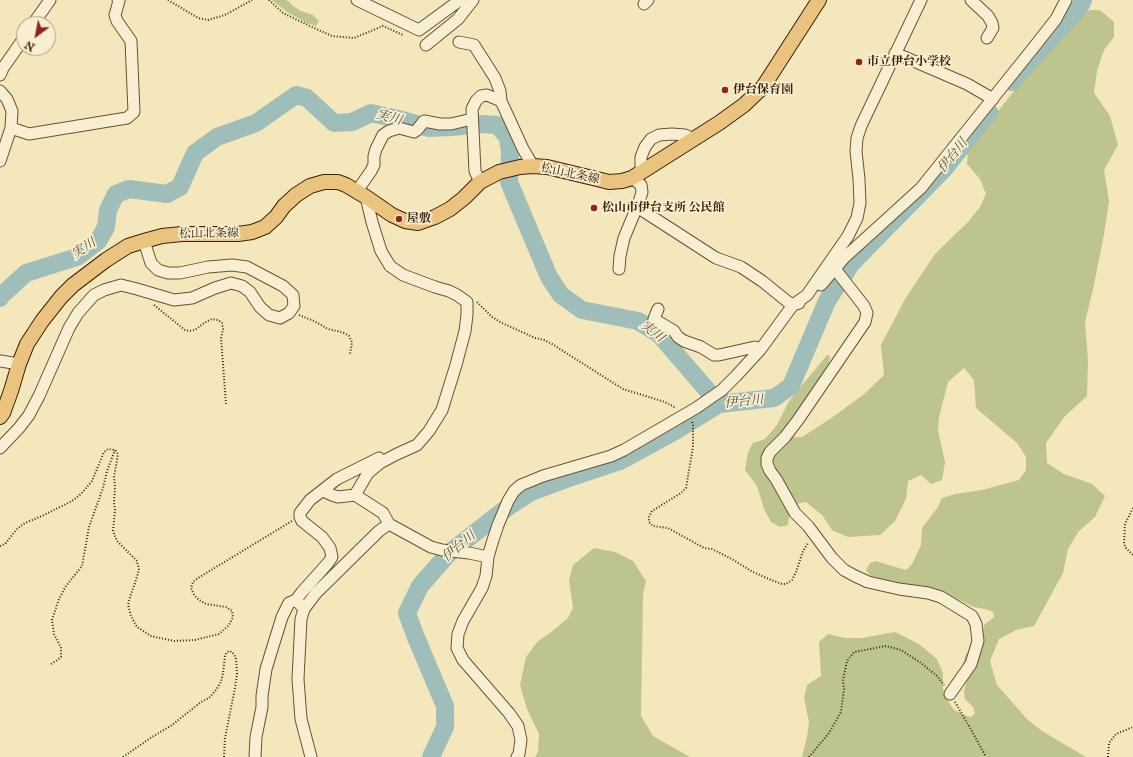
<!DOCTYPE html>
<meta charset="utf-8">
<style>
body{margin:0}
#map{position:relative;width:1133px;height:757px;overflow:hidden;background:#f4e7bb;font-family:"IM FELL Great Primer",serif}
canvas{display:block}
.north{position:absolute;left:16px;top:16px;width:40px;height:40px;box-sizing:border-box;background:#f8efd3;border:1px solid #ac9d81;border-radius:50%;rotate:212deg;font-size:11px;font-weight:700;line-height:16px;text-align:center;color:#392206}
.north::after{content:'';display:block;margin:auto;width:14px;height:18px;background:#8f2418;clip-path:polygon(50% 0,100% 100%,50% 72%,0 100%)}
</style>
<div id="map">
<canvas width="1133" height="757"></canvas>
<div class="north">N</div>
</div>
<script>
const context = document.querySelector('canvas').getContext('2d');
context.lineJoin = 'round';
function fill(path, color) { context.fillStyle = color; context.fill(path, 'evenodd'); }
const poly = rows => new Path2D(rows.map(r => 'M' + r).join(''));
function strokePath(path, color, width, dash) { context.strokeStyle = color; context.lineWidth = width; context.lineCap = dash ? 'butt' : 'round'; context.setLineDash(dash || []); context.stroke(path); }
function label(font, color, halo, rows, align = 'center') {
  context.font = font + ' "IM FELL Great Primer","Noto Serif JP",serif'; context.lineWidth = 3.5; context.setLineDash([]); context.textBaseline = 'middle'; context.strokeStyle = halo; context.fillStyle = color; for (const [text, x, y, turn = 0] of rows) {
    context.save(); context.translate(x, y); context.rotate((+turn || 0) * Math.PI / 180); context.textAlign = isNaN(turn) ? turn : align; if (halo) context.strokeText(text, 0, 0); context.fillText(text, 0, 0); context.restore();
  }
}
const green = poly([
 [272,0,287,0,293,6,301,11,313,15,319,21,316,26,307,23,287,12],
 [1090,10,1100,10,1114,22,1114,37,1104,50,1097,71,1094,93,1110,116,1118,145,1104,170,1109,201,1104,234,1094,285,1085,322,1088,361,1087,396,1064,417,1046,443,1047,463,1064,474,1092,484,1105,496,1095,517,1079,531,1068,549,1063,573,1034,626,1016,630,999,639,990,661,997,685,1027,719,1042,731,1086,757,802,757,807,737,809,722,804,698,807,685,821,676,819,642,828,634,845,638,862,638,895,632,919,644,937,659,943,673,943,689,946,698,954,710,967,716,971,717,975,713,973,707,965,699,964,691,967,679,962,668,965,656,971,648,982,641,984,625,994,617,993,612,985,609,974,607,955,598,930,591,872,578,866,570,870,563,875,561,906,570,912,564,921,545,922,528,938,507,942,498,955,494,982,490,1019,480,1026,470,1026,457,1017,443,976,408,974,380,964,368,948,382,939,417,938,430,945,462,942,480,931,484,921,475,908,481,906,499,895,521,880,535,848,537,832,530,822,515,806,502,796,504,792,506,789,515,788,525,780,527,771,522,764,509,757,486,745,470,748,452,753,443,765,439,777,425,789,401,827,355,830,356,829,363,786,431,789,437,802,437,830,419,863,395,884,375,881,345,905,299,935,254,968,222,980,207,986,194,980,179,967,164,968,148,1024,79,1083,16],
 [594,548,615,552,633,561,646,581,643,594,641,716,653,736,690,757,535,757,538,752,539,734,527,709,520,685,526,657,538,641,550,633,568,618,573,608,569,580,573,565]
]);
const river = poly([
 [1012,82,1018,74,1080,7,1083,0],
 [0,298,1,296,26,273,77,257,98,241,106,227,108,210,116,194,129,189,167,194,180,187,195,153,217,137,256,123,296,95,307,98,334,123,352,122,371,113,402,120,429,128,452,127,482,124,497,125,508,137,510,152,509,182,549,277,561,295,582,310,638,321,659,334,719,404],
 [431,757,445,727,445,706,415,635,407,613,420,586,449,553,508,507,531,492,566,479,620,461,675,431,719,404,774,398,791,386,827,301,851,264,944,169,989,112]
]);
const path = poly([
 [168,0,198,18,208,20,225,15,252,0],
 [269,0,283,13,312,27,332,36,354,38,383,26,403,35],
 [477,302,492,317,502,323,535,338,544,340,552,344,623,389,665,402,676,408],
 [154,305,185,330,189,331,195,330,204,323,212,319,218,320,222,323,223,329,221,338,226,404],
 [299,315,314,321,328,329,342,332,349,336,352,342,350,354],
 [692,422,693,425,693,447,686,488,681,493,652,511,649,517,649,522,653,526,668,528,704,548,712,549,730,558,753,572,771,580,782,584,786,584,792,580,796,572,803,551,808,543],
 [1133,508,1125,524,1124,544,1126,548,1133,555],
 [0,546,5,544,17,529,25,523,42,516,72,501,81,494,92,481,104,452,108,449,115,450,118,454,114,477,115,487,114,503,115,510,113,531,117,541,137,561,139,570,135,583,130,597,128,605,131,616,137,627,151,636,174,641,195,640,219,634,229,625,233,617,232,611,226,607,206,604,199,600,194,595,191,588,193,582,198,578,292,521],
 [51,664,56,661,61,657,61,648,54,634,52,620,59,599,66,586,82,566,89,527,103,488,107,471,115,450],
 [955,702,973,733,986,757],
 [123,757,152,737,172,725,201,702,209,698,216,690,221,682,223,673,225,656,227,652,230,651,234,654,236,659,237,674,235,688,225,738,224,757],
 [809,757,829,733,841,712,844,689,843,680,847,661,854,652,886,646,901,650,921,663,937,676,944,685],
 [1108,757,1109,743,1116,734,1133,727]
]);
const minor = poly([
 [357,0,419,30,460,0],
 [971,0,988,16,992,23,993,28,987,38],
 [644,4,648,0],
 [33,24,50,0],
 [459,42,474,45,495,78,500,91,501,101],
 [426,45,458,19,473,0],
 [895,53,967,84,993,99],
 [0,75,3,68,24,38],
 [0,91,7,99,12,111,11,128,0,161],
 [11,128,29,134,127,118,134,112,131,41,117,21,115,15,119,1,118,0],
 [641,171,641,157,645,147,651,139,659,135,672,134,685,135,693,139],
 [480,182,475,171,472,109,476,101,481,96,487,95,501,101,523,149,533,166],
 [357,191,371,171,374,165,374,156,376,149,383,135,389,131,399,128,414,132,417,130,424,121,440,124,451,124,472,119],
 [366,197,372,222,381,251,390,266,403,275,435,287,449,291,457,295,467,302,467,315,465,331,456,365,442,410,429,431,417,445,397,454,380,463,368,473,355,495,383,513,389,524,431,547,442,550,469,553,488,557],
 [637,207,716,258,741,267,762,281,788,302,793,305,799,303],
 [619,269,620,256,624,238,639,202,642,192,641,185,632,178],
 [835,269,864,306,867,313,865,322,798,420,785,437,770,452,767,458,767,464,770,471,776,479,795,513,808,526,832,558,844,570,855,576,868,582,899,589,928,593,941,597,972,616,976,624,978,641,971,664,950,694],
 [821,285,844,258,921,188,1034,47,1056,19,1066,0],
 [658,309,654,319,674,331,678,337,684,341,701,347,714,355,719,355,755,347,760,350],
 [0,361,19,364],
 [0,448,19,428,29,415,39,396,69,328,78,313,94,295,104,290,121,285,137,289,174,300,192,298,215,288,231,283,242,286,250,292,260,307,269,315,280,318,289,313,294,306,293,295,283,286,247,267,232,265,208,267,180,273,168,273,158,270,151,263,144,241],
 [323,491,332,495,338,497,355,495],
 [304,609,296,600,302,592,328,563,332,557,330,548,322,537,302,521,300,517,300,513,310,500,337,479,379,458],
 [255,757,256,737,262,707,262,696,266,669,282,617,289,603,296,600],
 [311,757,301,719,298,679,301,619,304,609,316,593,379,531,389,524],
 [517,757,519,754,521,740,518,726,509,713,463,660,457,648,458,634,463,621,482,588,486,576,488,557,492,543,498,525,508,501,514,491,521,485,543,476,611,456,624,450,696,408,722,390,736,376,760,350,793,305,807,295,848,236,857,218,860,203,859,179,856,151,857,138,861,126,921,0]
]);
const major = poly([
 [0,417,3,413,11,391,19,364,27,344,42,321,61,297,73,285,106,260,128,246,144,241,162,236,182,234,238,234,252,232,265,227,276,217,284,206,296,195,310,186,324,182,338,182,346,185,366,197,392,215,405,221,418,223,435,217,450,209,464,198,480,182,499,172,520,167,533,166,547,167,597,179,609,182,622,181,632,178,719,123,744,105,763,87,819,0]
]);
const markers = [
 [859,62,4,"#8f2418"],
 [725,90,4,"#8f2418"],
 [594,208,4,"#8f2418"],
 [399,219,4,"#8f2418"]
];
const poiNames = [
 ["市立伊台小学校",867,62],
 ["伊台保育園",733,90],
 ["松山市伊台支所 公民館",602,208],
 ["屋敷",407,219]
];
const streetNames = [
 ["松山北条線",570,174,12],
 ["松山北条線",209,234,-1]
];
const waterNames = [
 ["実川",389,118,15],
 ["伊台川",953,156,-51],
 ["実川",84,249,-34],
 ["実川",652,332,38],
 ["伊台川",744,402,-6],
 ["伊台川",459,547,-40]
];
fill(green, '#bec48e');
strokePath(river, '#9fbeba', 18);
strokePath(minor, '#685333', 13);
strokePath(major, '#392206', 16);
strokePath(path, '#392206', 2, [1, 2]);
strokePath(minor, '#f8efd3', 11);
strokePath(major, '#eac47e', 14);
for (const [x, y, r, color] of markers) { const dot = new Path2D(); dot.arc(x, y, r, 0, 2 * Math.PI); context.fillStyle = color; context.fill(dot); strokePath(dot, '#f8efd3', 1.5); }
label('bold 12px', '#392206', '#f8efd3', poiNames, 'left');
label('12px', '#392206', '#f8efd3', streetNames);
label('italic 13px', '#58513c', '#f8efd3', waterNames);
</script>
